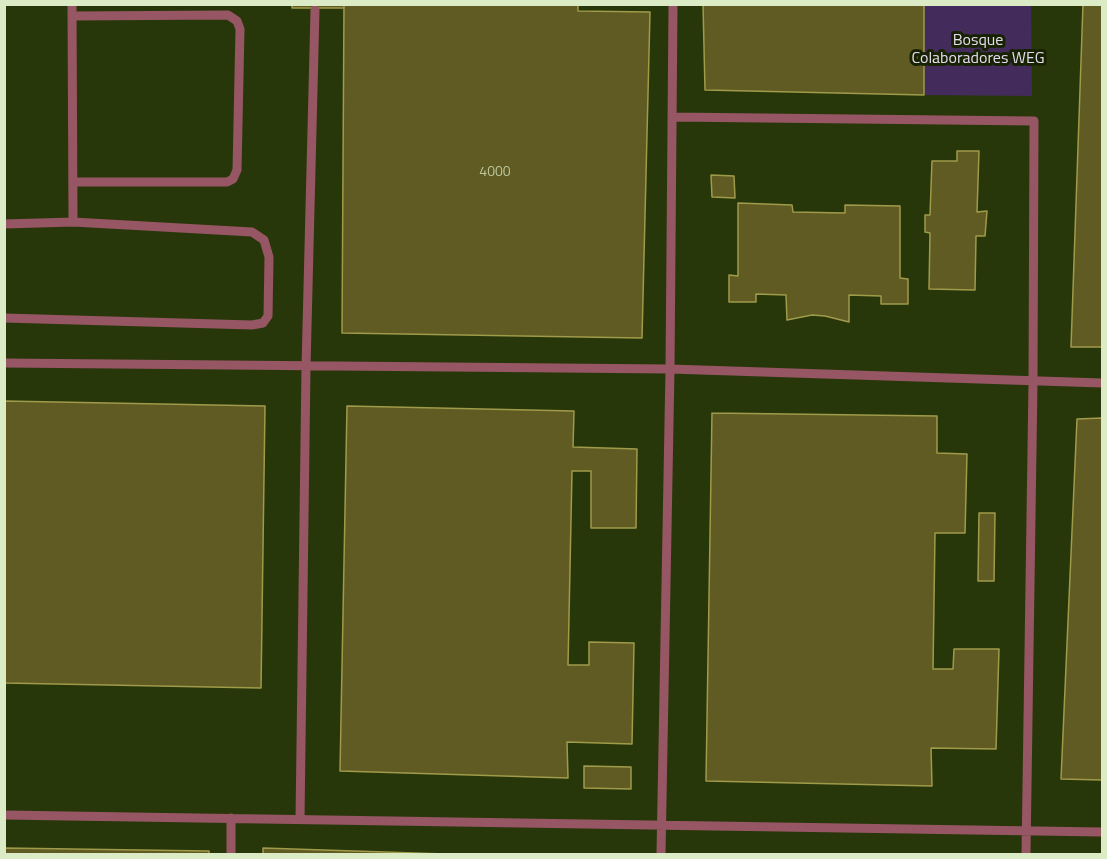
<!DOCTYPE html>
<style>
body{margin:0}
#map{position:relative;width:1107px;height:859px;overflow:hidden;background:#202d05;font-family:"Titillium Web",sans-serif}
canvas{display:block}
.frame{position:absolute;inset:0;border:6px solid #dbebc6;pointer-events:none}
</style>
<div id="map">
<canvas width="1107" height="859"></canvas>
<div class="frame"></div>
</div>
<script>
const context = document.querySelector('canvas').getContext('2d');
context.lineJoin = 'round';
function fill(path, color) { context.fillStyle = color; context.fill(path, 'evenodd'); }
const poly = rows => new Path2D(rows.map(r => 'M' + r).join(''));
function strokePath(path, color, width, dash) { context.strokeStyle = color; context.lineWidth = width; context.lineCap = dash ? 'butt' : 'round'; context.setLineDash(dash || []); context.stroke(path); }
function label(font, color, halo, rows, align = 'center') {
  context.font = font + ' "Titillium Web",sans-serif'; context.lineWidth = 6; context.setLineDash([]); context.textBaseline = 'middle'; context.strokeStyle = halo; context.fillStyle = color; for (const [text, x, y, turn = 0] of rows) {
    context.save(); context.translate(x, y); context.rotate((+turn || 0) * Math.PI / 180); context.textAlign = isNaN(turn) ? turn : align; if (halo) context.strokeText(text, 0, 0); context.fillText(text, 0, 0); context.restore();
  }
}
const built = poly([
 [5,5,1102,5,1102,854,5,854]
]);
const green = poly([
 [924,5,1031,5,1032,96,924,95]
]);
const building = poly([
 [292,4,344,4,344,8,292,8,292,4],
 [344,4,578,4,578,11,650,12,642,338,342,333,344,4],
 [703,4,924,4,924,95,705,90,703,4],
 [1083,4,1102,4,1102,347,1071,347,1083,4],
 [957,151,979,151,977,212,987,211,985,236,976,236,975,290,929,289,930,233,925,232,925,215,930,215,932,161,957,161,957,151],
 [711,175,734,176,735,198,712,197,711,175],
 [738,203,792,205,793,212,845,213,845,205,900,206,900,278,908,279,908,304,881,304,881,296,849,295,849,322,825,316,812,315,787,320,786,295,756,294,756,302,729,302,729,275,738,276,738,203],
 [4,401,265,406,261,688,4,683,4,401],
 [347,406,574,411,573,447,637,449,636,528,591,528,591,471,572,471,568,665,589,665,589,642,634,643,632,744,567,742,568,778,340,771,347,406],
 [712,413,937,416,937,453,967,454,965,533,935,533,933,669,953,669,954,649,999,649,996,749,931,748,932,786,706,781,712,413],
 [1102,418,1102,780,1061,779,1077,419,1102,418],
 [979,513,995,513,994,581,978,581,979,513],
 [584,766,631,767,631,789,584,788,584,766],
 [4,848,209,851,209,854,4,854,4,848],
 [263,848,445,854,263,854,263,848]
]);
const service = poly([
 [72,4,73,222],
 [72,16,228,15,237,21,240,29,237,170,233,179,227,182,73,182],
 [673,117,1034,121,1033,382,1026,854],
 [4,224,73,222,252,232,264,240,269,257,268,316,263,323,252,325,4,318],
 [4,363,670,369,1102,383],
 [4,815,1102,832],
 [231,818,231,854],
 [300,819,306,367,315,10],
 [661,854,670,369,673,4]
]);
const numberNames = [
 ["4000",495,173]
];
const parkNames = [
 ["Bosque",978,41],
 ["Colaboradores WEG",978,59]
];
fill(built, '#28370a');
fill(green, '#432b5b');
fill(building, '#5f5b22');
strokePath(building, '#a09b4a', 1.5);
strokePath(service, '#965664', 9);
label('14px', '#bcc79d', null, numberNames);
label('16px', '#e5dbf1', '#172300', parkNames);
</script>
